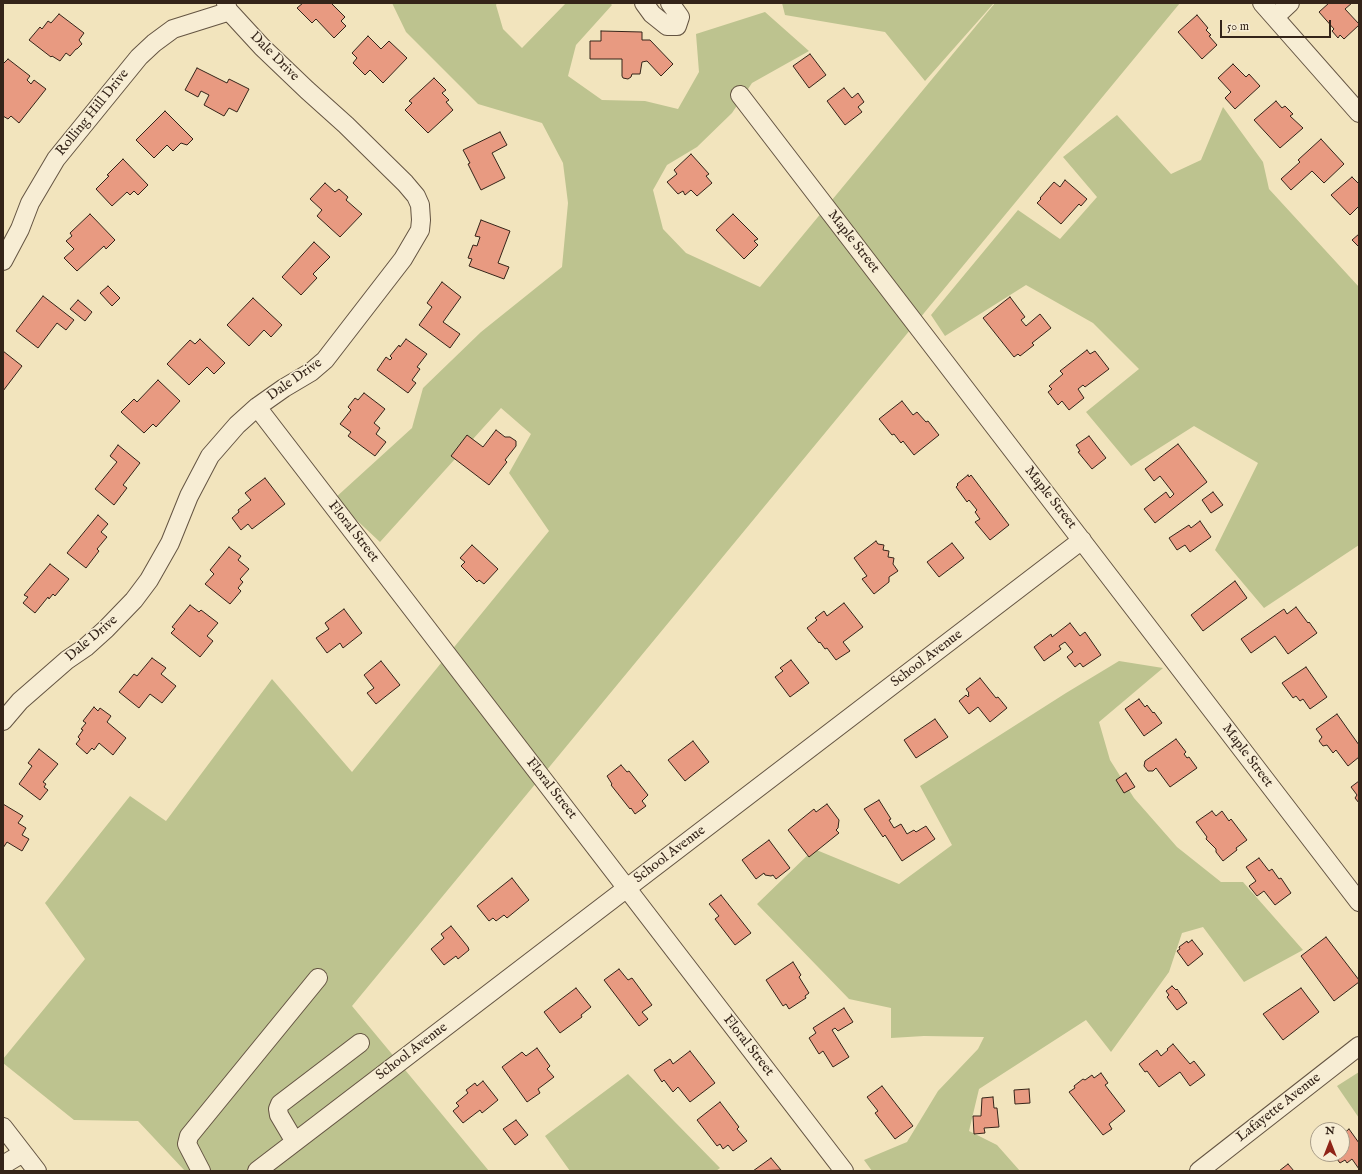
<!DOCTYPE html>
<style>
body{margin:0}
#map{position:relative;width:1362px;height:1174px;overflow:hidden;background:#f2e4bd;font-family:"IM FELL English",serif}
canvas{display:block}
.frame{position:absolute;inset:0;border:4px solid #342419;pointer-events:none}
.north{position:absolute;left:1310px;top:1122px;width:40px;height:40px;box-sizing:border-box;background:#f7edd4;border:1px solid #a99d89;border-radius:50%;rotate:0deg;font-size:11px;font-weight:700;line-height:16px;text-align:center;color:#342419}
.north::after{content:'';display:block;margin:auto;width:14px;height:18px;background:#8f2418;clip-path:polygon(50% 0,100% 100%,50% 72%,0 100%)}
.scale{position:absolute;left:1220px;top:20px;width:111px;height:18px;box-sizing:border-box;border:2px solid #342419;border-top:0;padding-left:5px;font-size:12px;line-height:14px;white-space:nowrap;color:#342419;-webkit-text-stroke:3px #f7edd4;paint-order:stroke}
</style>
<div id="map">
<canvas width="1362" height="1174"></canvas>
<div class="frame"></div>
<div class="north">N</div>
<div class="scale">50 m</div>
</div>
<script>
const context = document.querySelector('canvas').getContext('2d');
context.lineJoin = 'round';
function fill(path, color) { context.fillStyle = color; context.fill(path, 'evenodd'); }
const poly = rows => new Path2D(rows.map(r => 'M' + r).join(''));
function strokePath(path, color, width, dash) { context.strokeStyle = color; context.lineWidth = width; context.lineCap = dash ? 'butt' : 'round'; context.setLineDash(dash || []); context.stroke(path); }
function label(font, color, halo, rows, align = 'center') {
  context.font = font + ' "IM FELL English",serif'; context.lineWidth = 3; context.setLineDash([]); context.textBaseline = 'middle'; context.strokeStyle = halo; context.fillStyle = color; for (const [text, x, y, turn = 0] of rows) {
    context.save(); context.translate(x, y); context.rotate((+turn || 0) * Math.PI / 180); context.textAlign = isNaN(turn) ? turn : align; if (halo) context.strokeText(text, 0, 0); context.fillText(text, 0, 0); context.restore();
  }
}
const green = poly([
 [392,3,497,3,496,5,503,29,522,48,566,3,610,3,612,5,576,45,568,76,602,100,645,101,678,109,699,72,696,34,765,12,809,51,752,83,732,113,697,147,667,165,653,190,663,229,686,253,760,287,995,3,1180,3,352,1006,489,1171,185,1171,138,1121,74,1120,3,1063,3,1059,85,959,45,903,130,796,166,821,272,679,352,772,549,531,509,473,531,434,501,408,380,542,334,499,412,428,423,388,481,332,562,267,568,203,563,163,542,123,478,104,406,32],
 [782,3,994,3,925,81,885,32,785,15],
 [1223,107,1263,162,1269,189,1359,287,1359,545,1264,608,1215,550,1258,463,1194,426,1131,466,1086,412,1139,369,1093,323,1026,285,945,336,931,315,1018,210,1060,239,1097,197,1063,157,1117,115,1171,174,1201,160],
 [1119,661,1163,668,1099,722,1110,760,1134,798,1177,847,1221,882,1243,882,1303,950,1244,982,1203,927,1182,933,1169,972,1111,1052,1086,1020,979,1089,969,1131,997,1145,1020,1171,872,1171,864,1160,907,1142,938,1091,978,1049,984,1037,924,1036,891,1038,891,1008,849,999,757,904,814,849,899,884,952,845,920,786,1066,693],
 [1359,1072,1359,1118,1337,1086],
 [628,1074,720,1168,716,1171,570,1171,545,1136]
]);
const building = poly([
 [303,3,331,3,345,17,341,21,346,26,334,38,316,19,312,23,297,8,303,3],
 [1329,3,1352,3,1345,9,1359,24,1359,25,1344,39,1340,35,1338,38,1332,31,1334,29,1319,12,1329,3],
 [59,14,84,33,79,40,82,44,77,49,76,49,70,56,66,53,60,61,52,56,51,57,29,40,40,27,42,29,48,21,51,23,59,14],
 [1197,15,1208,28,1206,30,1211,35,1209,36,1217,45,1202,59,1178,32,1197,15],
 [601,31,642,32,642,40,650,40,673,64,661,76,647,61,642,62,640,74,632,74,631,77,628,79,623,78,622,76,622,59,590,59,590,41,601,41,601,31],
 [368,36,381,49,389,41,407,58,383,83,370,70,365,75,353,63,357,58,352,53,368,36],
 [810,54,826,75,809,88,793,66,810,54],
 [8,59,30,76,27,80,31,84,34,80,46,89,19,123,11,116,8,119,3,116,3,64,8,59],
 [1233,64,1246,77,1249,74,1260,86,1235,109,1225,98,1231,92,1218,78,1233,64],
 [197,68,227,83,229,79,249,89,237,112,229,108,224,116,204,105,209,95,201,91,198,97,185,90,197,68],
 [434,78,446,90,442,93,449,100,446,102,453,110,428,133,405,110,412,103,409,101,434,78],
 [844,88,852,98,858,93,864,102,858,107,862,112,845,125,827,101,844,88],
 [1276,101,1282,108,1285,106,1293,114,1290,116,1303,128,1280,148,1254,120,1276,101],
 [165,111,193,139,187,145,181,143,173,151,167,145,154,158,136,140,165,111],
 [500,132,507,145,492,153,505,178,481,190,468,164,470,163,463,150,500,132],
 [1321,139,1344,164,1324,183,1312,171,1291,190,1281,179,1300,162,1298,160,1321,139],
 [691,154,709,174,706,176,712,183,697,196,691,190,685,195,683,191,678,194,667,182,677,174,674,170,691,154],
 [123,159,148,185,138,195,134,191,130,195,127,192,112,206,96,189,109,176,107,175,123,159],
 [1352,177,1358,183,1359,182,1359,206,1350,215,1331,195,1352,177],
 [1065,180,1087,199,1081,206,1079,204,1061,224,1037,203,1041,199,1040,198,1054,182,1060,187,1065,180],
 [325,183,335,192,339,189,348,197,346,200,362,214,340,237,317,216,322,210,310,199,325,183],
 [90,214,115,240,106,249,104,246,77,271,64,258,74,249,66,241,72,236,70,233,90,214],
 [733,214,758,239,754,241,758,245,744,259,716,230,733,214],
 [481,220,510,231,498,263,509,267,504,279,469,266,472,259,468,258,473,245,477,246,480,237,475,236,481,220],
 [1359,234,1359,247,1352,240,1359,234],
 [314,242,330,257,313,274,317,278,301,295,282,277,314,242],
 [442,282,461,297,443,322,460,334,450,348,419,325,432,307,427,303,442,282],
 [108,286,120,298,112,306,100,293,108,286],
 [43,296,74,320,66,330,57,323,38,348,16,331,43,296],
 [1010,297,1025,317,1021,320,1026,326,1040,314,1051,328,1032,343,1034,345,1020,356,1018,354,1014,357,983,318,1010,297],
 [253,298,282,325,271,337,264,330,249,346,227,325,253,298],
 [78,300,92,312,85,321,70,309,78,300],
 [200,339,225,363,214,374,207,367,189,385,167,364,190,340,195,344,200,339],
 [406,339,427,354,417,367,420,369,412,380,416,383,408,393,377,370,386,357,390,360,392,358,390,356,399,345,400,347,406,339],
 [1087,350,1090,354,1095,351,1109,369,1085,387,1083,385,1078,389,1084,398,1069,410,1062,401,1058,405,1048,392,1052,389,1049,386,1063,374,1060,371,1087,350],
 [3,351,22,366,3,391,3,351],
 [158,380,180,401,156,427,153,424,144,433,121,412,134,399,137,402,158,380],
 [364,393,385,409,374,423,380,428,376,434,386,442,375,456,348,436,351,432,340,424,351,410,348,407,355,398,358,400,364,393],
 [902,401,913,415,917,412,926,422,928,421,939,435,914,455,903,441,901,443,894,434,892,435,879,419,902,401],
 [496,430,505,437,510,437,516,441,516,446,505,460,507,462,489,485,451,456,467,435,483,447,496,430],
 [1089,436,1106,458,1092,469,1078,452,1080,451,1076,445,1089,436],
 [1178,444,1207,482,1155,523,1144,509,1166,492,1170,498,1174,494,1160,476,1154,481,1145,469,1178,444],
 [118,445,140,463,123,485,127,488,114,505,95,489,117,462,110,456,118,445],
 [968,475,969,477,971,475,1009,525,990,540,975,522,980,519,975,512,977,510,969,500,967,502,956,487,958,485,957,484,968,475],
 [265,478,285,504,252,529,248,524,241,530,232,518,239,512,238,510,251,500,245,493,265,478],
 [1213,492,1223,505,1211,513,1202,500,1213,492],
 [98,515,108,524,101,532,107,537,97,549,99,551,86,568,67,553,98,515],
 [1200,521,1211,537,1190,552,1185,545,1177,550,1169,538,1189,525,1191,528,1200,521],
 [876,541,878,544,884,545,883,550,889,551,888,557,894,558,893,564,898,571,889,577,889,582,874,594,862,579,867,576,854,558,876,541],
 [952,543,964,558,939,577,927,562,952,543],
 [472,545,498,569,484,584,479,580,477,582,461,566,465,562,460,558,472,545],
 [229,547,241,556,238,560,249,569,240,579,243,582,238,588,241,591,230,604,205,584,214,574,210,570,229,547],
 [50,564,69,579,55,596,53,594,49,599,48,597,35,613,23,603,28,597,24,595,50,564],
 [1235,581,1247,598,1203,631,1191,615,1235,581],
 [844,603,863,627,843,642,850,651,836,660,827,648,825,649,820,642,819,643,807,628,817,620,815,618,824,611,827,616,844,603],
 [190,605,199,612,201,610,218,623,207,636,213,641,200,657,171,633,175,629,172,627,190,605],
 [1296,607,1308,623,1309,622,1317,633,1288,654,1275,636,1251,653,1241,639,1284,609,1287,614,1296,607],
 [344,609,362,633,343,648,340,643,327,653,316,638,329,629,325,623,344,609],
 [1070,623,1080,636,1085,632,1101,655,1083,667,1080,663,1075,667,1067,657,1073,652,1065,642,1059,646,1061,649,1044,661,1034,647,1051,634,1052,637,1070,623],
 [152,658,166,668,161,674,176,686,162,703,150,694,139,708,119,692,134,674,137,676,152,658],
 [791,660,809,683,790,697,775,677,783,671,780,668,791,660],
 [381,661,400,685,376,704,367,693,374,688,364,675,381,661],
 [1306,667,1327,697,1310,709,1303,699,1300,701,1296,696,1293,698,1282,683,1306,667],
 [980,678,996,698,998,697,1007,708,990,722,978,707,969,714,959,701,966,695,968,697,969,695,968,694,969,693,966,689,980,678],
 [1139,699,1145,707,1147,705,1153,713,1154,712,1162,723,1144,736,1125,709,1139,699],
 [94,707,98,711,100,708,111,716,107,722,126,738,113,755,99,743,94,750,92,748,87,754,76,744,80,739,78,737,83,730,81,729,86,723,83,721,94,707],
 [1337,714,1359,745,1359,757,1348,766,1336,750,1333,753,1327,745,1323,746,1319,741,1322,737,1316,729,1337,714],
 [935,719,948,737,916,758,904,740,935,719],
 [1176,739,1186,752,1184,754,1187,758,1189,757,1197,768,1170,787,1156,768,1153,771,1148,771,1144,766,1145,761,1176,739],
 [693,741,709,762,685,781,668,760,693,741],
 [39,749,58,764,43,782,46,784,44,787,48,790,40,800,19,784,32,766,28,763,39,749],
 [621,765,627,772,629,771,648,795,642,801,646,806,635,814,631,808,630,809,611,785,612,784,607,776,621,765],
 [1126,773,1135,787,1124,793,1116,780,1126,773],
 [1359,781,1359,803,1355,798,1357,795,1351,787,1359,781],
 [879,800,891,819,889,820,894,828,901,824,907,834,914,830,916,832,926,826,935,839,902,861,885,835,883,837,864,809,879,800],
 [3,804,23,816,18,823,26,828,22,835,29,839,22,851,7,842,3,848,3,804],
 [827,804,839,820,838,828,836,830,839,833,809,857,788,830,814,809,816,812,827,804],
 [1212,811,1216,816,1222,811,1229,821,1231,819,1247,840,1236,848,1237,850,1223,861,1216,852,1216,849,1206,839,1207,837,1196,822,1212,811],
 [769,840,790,868,776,879,773,875,771,876,765,875,764,873,756,879,742,860,769,840],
 [1259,858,1269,871,1272,869,1279,879,1281,878,1291,893,1275,905,1264,891,1257,896,1249,886,1256,881,1246,867,1259,858],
 [512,878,529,900,507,918,504,915,496,921,493,918,489,921,477,906,512,878],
 [721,895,751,933,735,945,715,919,719,916,709,904,721,895],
 [451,926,468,947,469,950,458,959,456,956,444,965,431,949,444,938,441,934,451,926],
 [1326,937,1359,980,1359,982,1334,1001,1301,956,1326,937],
 [1192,940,1203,954,1188,966,1177,951,1180,949,1179,947,1187,941,1188,943,1192,940],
 [793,962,801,975,799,977,809,993,805,996,806,998,789,1009,786,1004,783,1006,766,980,793,962],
 [619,969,628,980,632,978,652,1005,642,1012,648,1019,639,1026,604,980,619,969],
 [1172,986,1176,990,1177,989,1187,1003,1177,1010,1167,997,1169,995,1166,991,1172,986],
 [576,988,591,1007,581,1015,582,1017,560,1033,544,1012,576,988],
 [1301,988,1319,1012,1283,1040,1263,1014,1301,988],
 [844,1008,853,1022,838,1031,835,1028,832,1030,849,1057,833,1067,823,1051,819,1054,809,1038,816,1033,813,1028,844,1008],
 [1173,1044,1190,1064,1194,1061,1205,1075,1190,1086,1180,1072,1159,1087,1147,1071,1145,1072,1139,1064,1157,1050,1161,1056,1168,1050,1167,1049,1173,1044],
 [537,1048,550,1066,547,1069,554,1077,538,1089,540,1093,527,1102,502,1067,522,1052,526,1056,537,1048],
 [690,1051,715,1083,690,1102,678,1087,673,1092,664,1080,662,1082,654,1070,670,1059,673,1064,690,1051],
 [1101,1073,1108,1083,1105,1085,1125,1111,1109,1124,1112,1129,1103,1135,1069,1092,1075,1088,1074,1086,1083,1079,1085,1080,1092,1075,1094,1078,1101,1073],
 [483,1081,498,1100,482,1113,480,1110,463,1123,453,1111,459,1106,456,1103,468,1093,466,1090,475,1083,477,1086,483,1081],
 [882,1086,913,1126,895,1139,875,1113,878,1111,867,1097,882,1086],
 [1029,1089,1030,1103,1015,1104,1014,1090,1029,1089],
 [993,1097,994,1108,997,1108,999,1127,984,1128,985,1133,974,1134,973,1116,981,1116,982,1098,993,1097],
 [720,1102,739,1127,737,1129,747,1141,733,1151,728,1145,723,1149,720,1144,717,1146,697,1120,720,1102],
 [516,1120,528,1135,515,1145,503,1129,516,1120],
 [1349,1129,1359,1143,1359,1169,1352,1159,1347,1163,1345,1160,1340,1163,1333,1154,1342,1154,1342,1135,1349,1129],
 [771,1158,781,1170,753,1171,771,1158],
 [1288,1164,1294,1171,1279,1171,1288,1164]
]);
const minor = poly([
 [644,3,652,14,667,26,677,26,680,17,670,3],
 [1262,3,1359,113],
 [1275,17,1290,3],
 [740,95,1359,902],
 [3,261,20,229,30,203,56,159,139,57,154,43,173,29,224,13,228,10],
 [257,407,844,1171],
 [3,721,20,701,67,660,86,647,106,629,134,600,149,580,170,543,189,496,210,456,237,425,257,407,284,388,311,372,325,360,403,259,420,230,421,220,420,205,416,196,405,183,346,125,307,90,262,47,228,10,226,3],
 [3,1127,37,1171],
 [295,1142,279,1115,278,1109,280,1104,360,1043],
 [3,1165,23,1153],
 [201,1171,187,1144,189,1136,318,978],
 [257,1171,1082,540],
 [1199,1171,1359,1046]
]);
const streetNames = [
 ["Dale Drive",274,57,45],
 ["Rolling Hill Drive",93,113,-51],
 ["Maple Street",853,242,52],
 ["Dale Drive",295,380,-35],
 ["Maple Street",1050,498,52],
 ["Floral Street",353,532,52],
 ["Dale Drive",92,639,-40],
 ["School Avenue",927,659,-37],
 ["Maple Street",1247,756,53],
 ["Floral Street",551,789,52],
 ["School Avenue",670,855,-37],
 ["Floral Street",748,1046,52],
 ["School Avenue",412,1052,-37],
 ["Lafayette Avenue",1279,1108,-38]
];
fill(green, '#bdc38f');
fill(building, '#e89a81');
strokePath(building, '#342419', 1);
strokePath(minor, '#645442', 20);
strokePath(minor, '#f7edd4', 18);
label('14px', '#342419', '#f7edd4', streetNames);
</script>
